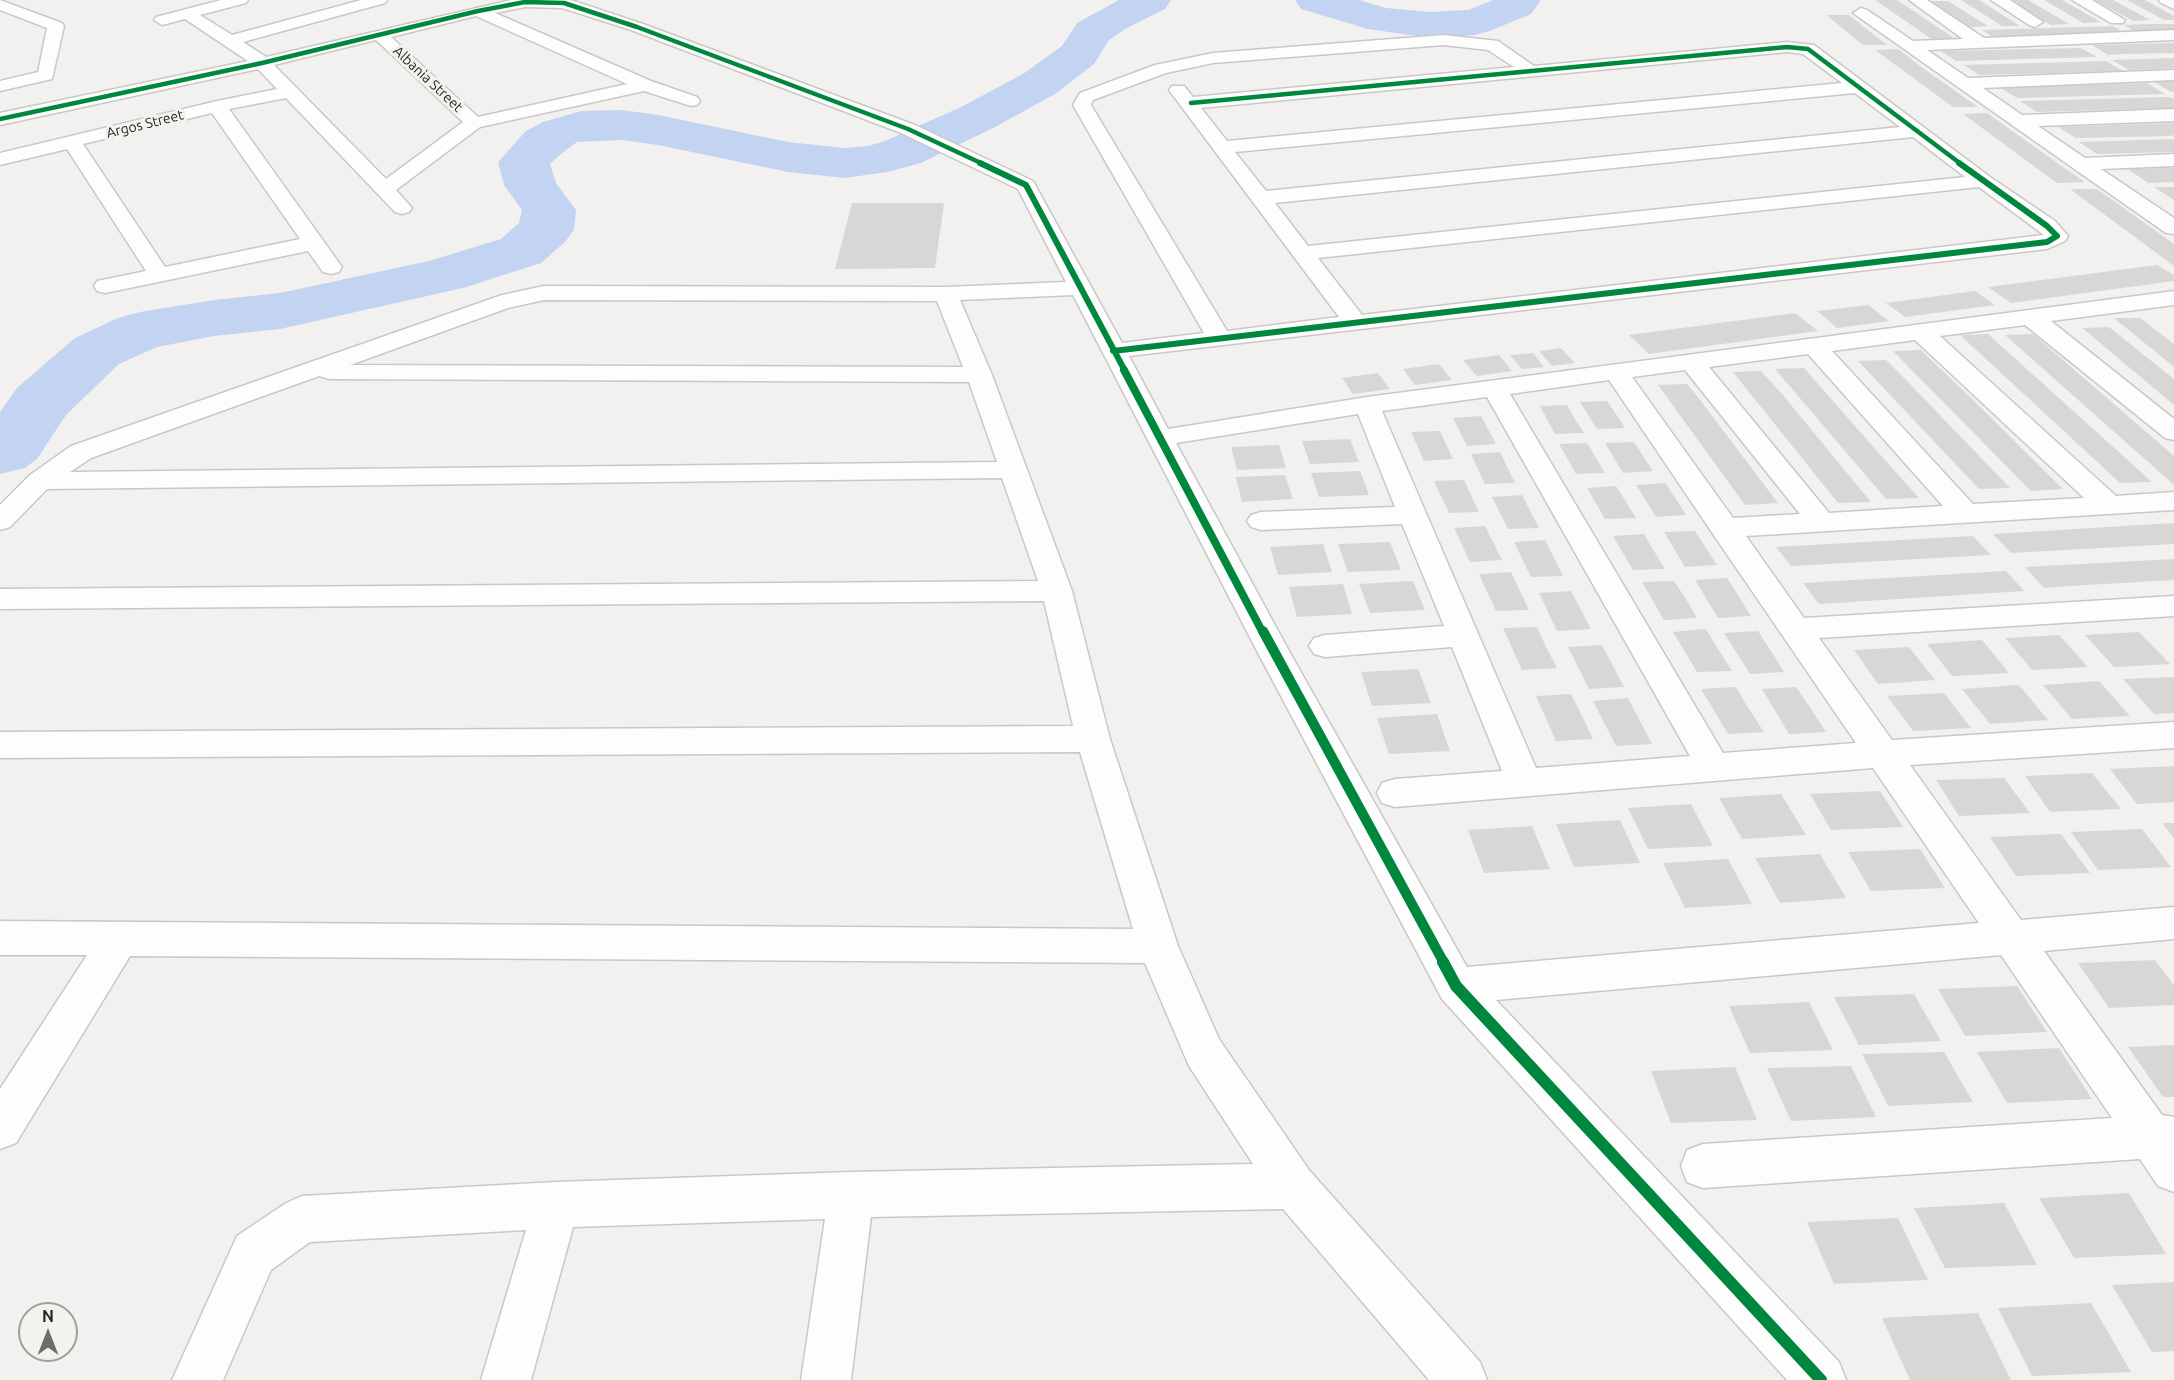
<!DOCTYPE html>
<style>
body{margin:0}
#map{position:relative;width:2174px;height:1380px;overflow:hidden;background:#f3f1ef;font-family:Ubuntu,sans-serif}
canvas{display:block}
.north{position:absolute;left:18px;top:1302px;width:60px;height:60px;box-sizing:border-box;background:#f4f2ee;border:2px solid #a1a09c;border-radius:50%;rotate:0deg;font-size:16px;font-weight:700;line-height:24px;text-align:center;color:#242422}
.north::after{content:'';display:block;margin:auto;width:21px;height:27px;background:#6c6c6a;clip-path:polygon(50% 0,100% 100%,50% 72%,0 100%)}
</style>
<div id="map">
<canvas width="2174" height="1380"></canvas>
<div class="north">N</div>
</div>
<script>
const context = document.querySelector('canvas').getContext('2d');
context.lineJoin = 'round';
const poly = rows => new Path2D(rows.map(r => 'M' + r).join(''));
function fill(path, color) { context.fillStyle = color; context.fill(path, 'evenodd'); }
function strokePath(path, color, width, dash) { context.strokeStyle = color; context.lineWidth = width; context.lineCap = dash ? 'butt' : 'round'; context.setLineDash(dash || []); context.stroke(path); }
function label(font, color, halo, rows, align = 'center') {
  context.font = font + ' Ubuntu,sans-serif'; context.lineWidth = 6; context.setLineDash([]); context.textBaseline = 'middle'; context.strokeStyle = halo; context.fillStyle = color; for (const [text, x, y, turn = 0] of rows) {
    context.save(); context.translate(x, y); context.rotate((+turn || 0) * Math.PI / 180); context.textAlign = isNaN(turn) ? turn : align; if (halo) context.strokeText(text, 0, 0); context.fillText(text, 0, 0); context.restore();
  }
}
const river = poly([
 [1119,0,1171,0,1165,9,1125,29,1109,40,1094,64,1055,94,995,127,921,163,887,172,845,178,788,172,658,145,622,140,577,142,562,153,550,164,556,183,576,210,574,229,566,241,541,263,463,288,280,329,214,336,157,347,119,364,66,415,37,459,25,468,0,474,0,412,17,388,75,338,118,318,140,312,214,300,280,293,429,261,501,239,519,223,522,210,504,185,498,162,526,131,543,122,581,111,622,110,658,115,788,142,845,148,868,146,885,141,961,107,1023,74,1062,46,1077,23,1119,0],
 [1295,0,1359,0,1386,8,1430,12,1468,10,1493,0,1541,0,1531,14,1490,31,1475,35,1430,38,1368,29,1301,9,1295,0]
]);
const building = poly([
 [1875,0,1897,0,1957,40,1933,40],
 [1961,0,1979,0,2020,26,2002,26],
 [2010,0,2028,0,2069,24,2051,25],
 [2044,0,2062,0,2101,22,2083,23],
 [2095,0,2113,0,2150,20,2133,21],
 [2127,0,2145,0,2174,16,2174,20,2164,20],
 [1930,1,1948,1,1988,26,1970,27],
 [1826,15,1849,15,1887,45,1863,45],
 [2149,24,2174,24,2174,30,2134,31,2124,25],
 [2113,26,2125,33,1993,37,1982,30],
 [2174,43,2174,53,2122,54,2108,55,2092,45],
 [2081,48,2097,57,1956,61,1941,51],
 [1898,49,1920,66,1978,107,1953,107,1875,50],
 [2174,58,2174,68,2158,69,2129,70,2112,60],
 [2106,61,2123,71,1979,75,1964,65],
 [2174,80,2174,92,2171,92,2152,81],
 [2147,83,2165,94,2017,98,2001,88],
 [2169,97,2174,99,2174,108,2037,112,2020,101],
 [1987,113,2063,167,2085,182,2057,183,1963,114],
 [2174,123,2174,135,2170,136,2076,138,2058,127],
 [2174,139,2174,152,2097,154,2079,142],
 [2161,168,2174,168,2174,182,2148,183,2128,169],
 [2154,187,2174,187,2174,200],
 [2070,189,2097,189,2174,244,2174,266],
 [852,203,944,203,935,268,835,269],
 [2157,265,2174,275,2174,281,2011,303,1988,287],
 [1975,291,1995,305,1905,317,1886,303],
 [1868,305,1889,321,1837,328,1817,311],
 [1795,313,1818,331,1649,354,1629,335],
 [2114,318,2140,318,2174,344,2174,367],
 [2109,327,2174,379,2174,405,2082,328],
 [1988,334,2121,454,2152,482,2120,483,1960,335],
 [2033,334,2174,456,2174,485,2005,335],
 [1561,348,1575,363,1552,366,1539,351],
 [1921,350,1969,396,2063,489,2031,491,1893,351],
 [1533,353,1544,367,1522,369,1510,355],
 [1499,355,1512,371,1477,376,1463,360],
 [1886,360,1909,383,2010,488,1979,489,1858,361],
 [1439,364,1452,380,1415,385,1403,369],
 [1804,368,1869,442,1919,498,1886,499,1775,369],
 [1761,371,1782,394,1871,502,1838,503,1733,372],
 [1378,373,1390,389,1353,394,1342,378],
 [1687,384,1697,396,1778,503,1745,505,1658,385],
 [1607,401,1616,414,1625,428,1597,429,1580,402],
 [1567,405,1575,419,1584,433,1555,434,1540,406],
 [1481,416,1496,444,1467,446,1453,418],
 [1440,431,1453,459,1424,461,1411,432],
 [1350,439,1359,462,1310,464,1302,441],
 [1634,442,1643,456,1653,471,1623,473,1605,443],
 [1587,443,1605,473,1576,474,1559,444],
 [1279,445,1286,468,1237,470,1231,447],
 [1500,452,1515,483,1485,484,1471,454],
 [1360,471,1369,495,1319,497,1311,473],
 [1285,475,1293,499,1242,502,1236,477],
 [1464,480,1479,512,1449,513,1434,481],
 [1665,483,1676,499,1686,515,1656,517,1636,485],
 [1616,486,1636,518,1605,519,1587,488],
 [1522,495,1539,528,1508,529,1492,497],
 [2174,523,2174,544,2085,549,2011,553,1993,534],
 [1485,526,1502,560,1470,562,1454,528],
 [1695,531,1717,565,1685,567,1664,532],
 [1644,534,1654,551,1665,569,1633,570,1613,536],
 [1973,536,1991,555,1791,566,1776,547],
 [1545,540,1563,576,1531,577,1514,542],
 [1390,542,1401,570,1348,572,1338,544],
 [1323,544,1332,572,1278,575,1270,547],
 [2174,559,2174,580,2069,586,2044,588,2025,567],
 [2006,571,2024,591,1819,604,1803,583],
 [1511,572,1529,610,1496,611,1479,574],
 [1727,578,1751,616,1718,618,1695,580],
 [1413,581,1425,610,1370,613,1359,584],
 [1674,581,1686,599,1697,618,1664,620,1642,582],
 [1343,584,1352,614,1297,617,1289,587],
 [1571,591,1591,629,1557,631,1539,593],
 [1537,627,1546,647,1557,668,1522,670,1503,628],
 [1706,629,1718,649,1732,671,1697,672,1673,632],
 [1758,631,1771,651,1784,672,1750,674,1724,633],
 [2139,632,2170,664,2114,667,2085,635],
 [2059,635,2088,667,2032,670,2005,638],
 [1982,640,2009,673,1952,676,1927,644],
 [1602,645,1624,687,1589,689,1568,647],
 [1909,647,1935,680,1878,684,1854,650],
 [1418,669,1431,703,1372,706,1361,672],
 [2174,677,2174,713,2154,714,2123,679],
 [2099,681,2130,716,2072,719,2043,685],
 [2019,685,2048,720,1990,724,1962,689],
 [1736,687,1749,709,1764,732,1728,734,1701,689],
 [1796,687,1811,709,1826,732,1789,734,1762,689],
 [1944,693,1971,728,1913,731,1887,696],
 [1571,694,1582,716,1593,739,1556,741,1536,696],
 [1628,698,1652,744,1616,746,1593,701],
 [1437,714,1450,751,1389,754,1377,718],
 [2174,766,2174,802,2137,804,2110,769],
 [2092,773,2121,809,2050,812,2025,776],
 [2004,778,2030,813,1959,816,1936,780],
 [1880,791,1903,827,1831,830,1810,794],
 [1781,794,1806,835,1742,839,1719,798],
 [1691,804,1713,846,1648,849,1628,808],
 [1620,820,1640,863,1574,867,1556,824],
 [2162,823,2174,823,2174,838],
 [1532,826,1550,869,1484,873,1468,830],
 [2142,829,2171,867,2098,870,2071,832],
 [2061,834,2090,873,2016,876,1990,837],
 [1920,849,1945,888,1871,891,1848,852],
 [1820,854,1846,898,1780,903,1755,858],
 [1728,859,1752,904,1685,908,1663,863],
 [2155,960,2174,985,2174,1005,2109,1008,2078,963],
 [2017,986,2047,1032,1965,1036,1938,989],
 [1914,994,1941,1041,1859,1045,1834,997],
 [1809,1002,1833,1050,1750,1053,1729,1006],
 [2174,1045,2174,1097,2163,1097,2128,1047],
 [2059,1048,2092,1099,2007,1103,1977,1052],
 [1944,1052,1973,1102,1888,1106,1862,1054],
 [1851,1066,1876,1117,1791,1121,1767,1068],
 [1735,1067,1757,1120,1671,1123,1651,1071],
 [2129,1193,2166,1254,2074,1258,2039,1198],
 [2004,1203,2037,1265,1945,1268,1914,1208],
 [1898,1218,1928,1280,1834,1284,1807,1222],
 [2174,1282,2174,1351,2152,1352,2112,1285],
 [2091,1303,2131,1372,2032,1376,1998,1308],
 [1978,1313,2011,1380,1910,1380,1882,1318]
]);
const minor = poly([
 [0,0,62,23,64,26,52,79,0,91,0,81,38,72,47,28,0,10,0,0],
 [221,0,248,0,246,3,200,15,232,35,361,0,387,0,385,3,243,42,266,57,511,0,571,0,643,24,915,125,1033,181,1122,343,1204,333,1073,105,1080,93,1155,65,1213,53,1444,35,1498,41,1534,66,1787,42,1814,45,1990,177,2055,221,2068,236,2065,241,2047,249,1129,356,1168,429,1367,397,2174,291,2174,305,2051,321,2174,419,2174,440,2165,438,2025,325,1940,336,2116,496,2174,492,2174,510,1746,536,1804,618,2174,596,2174,616,1819,638,1892,740,2174,722,2174,748,1910,765,2021,920,2174,907,2174,939,2044,951,2162,1115,2174,1117,2174,1192,2158,1186,2140,1159,1703,1188,1687,1182,1681,1166,1687,1150,1703,1144,2112,1118,2001,955,1496,1000,1839,1362,1846,1380,1787,1380,1442,999,1257,651,1073,295,960,300,992,375,1072,591,1110,739,1178,946,1219,1039,1309,1170,1480,1362,1487,1380,1429,1380,1283,1209,871,1217,851,1380,801,1380,825,1219,573,1227,531,1380,481,1380,526,1230,310,1242,271,1270,223,1380,172,1380,237,1236,286,1203,302,1196,556,1182,851,1172,1253,1164,1189,1066,1145,963,130,956,16,1143,0,1149,0,1089,87,955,0,955,0,921,1133,929,1080,752,0,758,0,732,1073,726,1044,601,0,609,0,589,1038,581,1002,478,47,489,10,527,0,530,0,505,30,475,71,446,502,295,544,286,946,287,1066,282,1018,189,901,133,631,30,562,8,525,7,495,13,651,81,697,97,700,101,697,105,691,106,644,91,480,127,396,190,412,208,409,212,402,214,395,212,286,98,229,109,342,267,339,272,331,274,323,272,308,251,105,293,97,291,94,286,97,281,146,271,67,149,0,165,0,153,217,101,277,89,258,69,0,125,0,113,248,61,185,19,162,25,154,20,156,17,221,0],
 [476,16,627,84,478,117,391,37,476,16],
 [376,40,463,122,386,179,274,65,376,40],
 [1444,45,1488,50,1514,67,1193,97,1184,86,1172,86,1169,90,1172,94,1339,317,1227,331,1091,105,1093,100,1166,73,1213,63,1444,45],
 [1787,52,1803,54,1842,83,1227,141,1201,108,1787,52],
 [1855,93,1900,127,1266,191,1235,152,1855,93],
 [212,113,300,239,165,267,83,144,212,113],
 [1913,137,1965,177,1308,246,1275,203,1913,137],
 [1979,187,2044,235,1362,315,1318,258,1979,187],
 [544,300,937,301,963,367,350,365,508,308,544,300],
 [1915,340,2084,498,1973,504,1832,351,1915,340],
 [1808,354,1943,506,1829,513,1709,367,1808,354],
 [1685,370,1800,514,1733,518,1632,377,1685,370],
 [319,376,329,379,969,382,997,462,70,472,91,458,319,376],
 [1609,380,1713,534,1856,743,1723,753,1510,394,1609,380],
 [1487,397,1690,756,1536,768,1382,411,1487,397],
 [1358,414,1395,507,1261,512,1251,515,1247,521,1251,527,1261,530,1402,524,1444,626,1325,635,1314,638,1309,646,1314,654,1325,657,1452,647,1502,771,1395,779,1382,783,1377,793,1382,803,1395,807,1873,768,1979,923,1467,967,1289,651,1176,443,1358,414],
 [1909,0,1927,0,1984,38,2174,30,2174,40,1927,50,1968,78,2174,70,2174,80,1983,88,2022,115,2174,109,2174,121,2038,126,2085,158,2174,154,2174,166,2101,169,2174,218,2174,234,2166,233,2073,168,1853,13,1861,8,1867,10,1913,41,1963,39,1909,0],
 [1991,0,2010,0,2043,22,2035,27,2029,25,1991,0],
 [2072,0,2092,0,2125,20,2123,23,2111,23,2072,0],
 [2159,0,2174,0,2174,9,2161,3,2159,0]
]);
const cyclewayFar4 = poly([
 [1191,103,1787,47,1808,49,1961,164],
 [0,119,262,63,478,11,525,2,564,3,637,27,908,129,983,164]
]);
const cyclewayFar3 = poly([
 [980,163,1026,185,1125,371],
 [1113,351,2047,242,2057,236,2047,226,1959,163]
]);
const cyclewayFar2 = poly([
 [1124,370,1263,633]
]);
const cyclewayFar1 = poly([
 [1263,631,1444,963]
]);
const cycleway = poly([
 [1443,962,1456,986,1821,1380]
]);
const farStreetnames = [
 ["Albania Street",428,79,43],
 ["Argos Street",145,124,-14]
];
fill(river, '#c2d4f1');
fill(building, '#d8d7d6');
strokePath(minor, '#c9c8c6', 3);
fill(minor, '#fdfdfd');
strokePath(cyclewayFar4, '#00873e', 4.5);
strokePath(cyclewayFar3, '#00873e', 6);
strokePath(cyclewayFar2, '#00873e', 8);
strokePath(cyclewayFar1, '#00873e', 10);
strokePath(cycleway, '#00873e', 12);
label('14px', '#242422', '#f4f2ee', farStreetnames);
</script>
